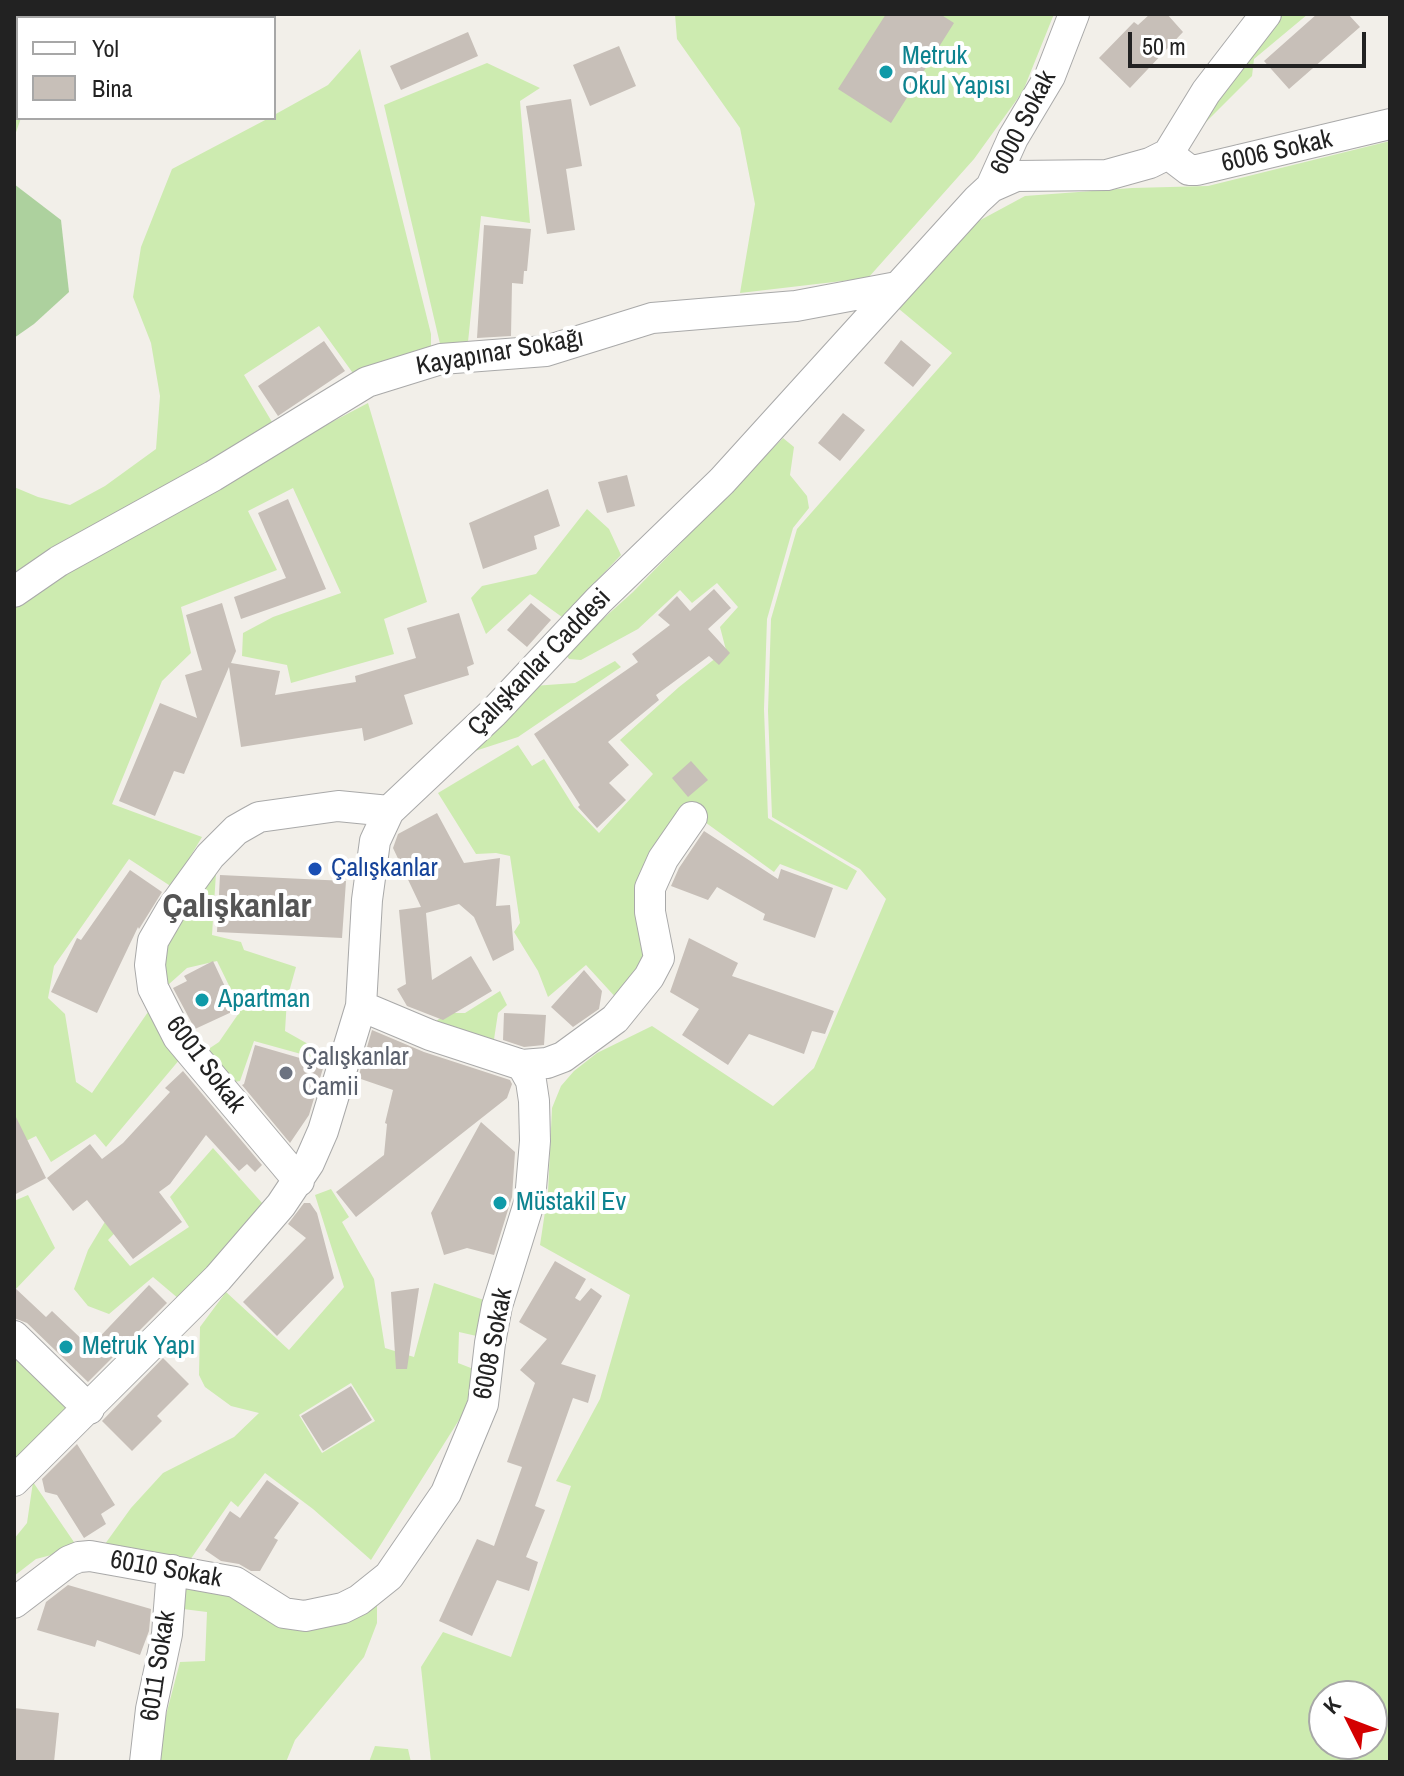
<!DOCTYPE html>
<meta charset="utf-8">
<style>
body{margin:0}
#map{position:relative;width:1404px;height:1776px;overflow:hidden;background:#f2efe9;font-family:"Archivo Narrow",sans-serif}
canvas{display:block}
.frame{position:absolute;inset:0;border:16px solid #222;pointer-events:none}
.legend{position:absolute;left:16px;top:16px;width:260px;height:104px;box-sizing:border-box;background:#fff;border:2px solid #a7a7a7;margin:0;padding:10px 14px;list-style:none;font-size:24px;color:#222}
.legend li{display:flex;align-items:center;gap:16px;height:40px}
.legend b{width:40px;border:2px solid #a7a7a7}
.north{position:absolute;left:1308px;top:1680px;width:80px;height:80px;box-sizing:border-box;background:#fff;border:2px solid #a7a7a7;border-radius:50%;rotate:312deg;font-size:22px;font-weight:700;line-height:32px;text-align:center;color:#222}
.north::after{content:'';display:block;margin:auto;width:28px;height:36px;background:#d40000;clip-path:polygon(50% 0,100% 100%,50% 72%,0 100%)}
.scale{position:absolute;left:1128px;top:32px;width:238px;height:36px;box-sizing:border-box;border:4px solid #222;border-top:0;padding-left:10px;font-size:24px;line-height:28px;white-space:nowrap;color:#222;-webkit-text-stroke:6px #fff;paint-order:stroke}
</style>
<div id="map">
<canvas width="1404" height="1776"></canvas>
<div class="frame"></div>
<ul class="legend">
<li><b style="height:10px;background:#fff"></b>Yol</li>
<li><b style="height:22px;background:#c7bfb8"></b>Bina</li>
</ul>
<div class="north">K</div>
<div class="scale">50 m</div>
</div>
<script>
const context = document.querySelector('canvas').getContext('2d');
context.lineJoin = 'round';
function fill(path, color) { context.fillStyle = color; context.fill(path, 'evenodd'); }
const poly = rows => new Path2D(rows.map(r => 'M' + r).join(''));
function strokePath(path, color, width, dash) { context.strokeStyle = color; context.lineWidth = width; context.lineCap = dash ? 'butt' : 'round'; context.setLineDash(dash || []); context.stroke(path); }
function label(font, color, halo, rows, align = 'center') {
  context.font = font + ' "Archivo Narrow",sans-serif'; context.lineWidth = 8; context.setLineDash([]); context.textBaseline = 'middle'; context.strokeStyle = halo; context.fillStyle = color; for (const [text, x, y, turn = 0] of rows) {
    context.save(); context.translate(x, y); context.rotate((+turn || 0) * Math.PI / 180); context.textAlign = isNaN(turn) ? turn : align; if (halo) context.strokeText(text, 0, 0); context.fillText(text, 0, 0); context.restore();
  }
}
const grass = poly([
 [14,14,56,14,54,18,18,18,18,118,21,118,14,138],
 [675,14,1054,14,1023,91,974,159,868,278,740,293,755,204,740,128,677,39],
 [1281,14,1308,14,1254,59,1252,76,1196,132,1214,94],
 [360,49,431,334,431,357,355,376,319,326,244,375,272,422,207,469,14,575,14,487,38,497,70,505,105,486,156,449,160,396,151,343,133,297,141,247,172,169,269,118,274,118,274,115,328,85],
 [487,63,540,88,520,101,530,223,481,216,468,342,441,348,384,105],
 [1390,141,1390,1762,431,1762,421,1667,443,1632,511,1657,571,1486,556,1481,600,1399,630,1295,540,1245,548,1192,552,1108,561,1086,574,1071,597,1053,652,1026,773,1106,814,1068,886,899,860,869,772,817,768,711,771,619,797,529,952,353,899,309,975,223,1025,196,1132,188,1208,186],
 [1324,1696,1372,1696,1372,1744,1324,1744],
 [368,403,427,602,384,619,394,654,291,683,287,665,242,656,243,633,273,617,341,593,293,488,248,511,277,570,181,607,191,653,162,681,112,804,202,837,172,887,129,859,54,966,48,998,65,1014,76,1082,92,1093,148,1012,180,1059,106,1147,95,1134,51,1162,36,1136,14,1147,14,603,273,453],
 [783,438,794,447,790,475,807,496,809,508,793,528,767,619,764,709,768,818,857,871,847,890,780,864,774,872,691,812,645,944,641,969,619,1001,586,965,548,997,538,971,514,932,520,923,510,856,496,853,476,854,438,793,518,745,532,766,544,759,574,807,599,833,653,774,620,740,679,687,726,650,720,627,738,607,717,583,692,603,680,590,638,629,581,660,569,659,565,653,633,592],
 [587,509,609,529,621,555,562,617,530,594,486,634,471,598,482,586,536,574],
 [615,661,621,667,518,737,472,752,533,686,575,683],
 [216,873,212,935,241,942,244,950,296,967,287,999,285,1031,331,1057,330,1062,254,1041,240,1081,229,1083,207,1050,219,1042,241,1010,217,961,187,968,168,985,164,978,164,951,170,930],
 [500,991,507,1005,498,1013,493,1046,430,1025,448,1013,465,1013],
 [213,1148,263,1204,179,1299,153,1277,109,1314,88,1306,74,1289,88,1250,118,1200,131,1216,108,1240,130,1266,189,1227,170,1197],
 [331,1189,349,1217,342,1222,374,1279,385,1348,414,1357,434,1283,484,1300,481,1337,459,1332,458,1363,476,1370,464,1412,371,1560,313,1509,265,1473,238,1507,231,1501,190,1560,105,1544,131,1508,163,1473,234,1437,259,1413,231,1406,205,1387,199,1375,200,1327,226,1292,289,1350,344,1287,315,1195],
 [351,1383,375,1421,322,1453,299,1415],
 [28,1195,55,1248,14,1291,14,1201],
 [14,1351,71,1405,17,1458,14,1456],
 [33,1482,78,1548,36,1559,14,1576,14,1539,27,1523],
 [223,1585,248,1601,377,1604,377,1623,364,1657,295,1740,286,1762,159,1762,165,1719,180,1662,205,1661,207,1612,183,1609,183,1587],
 [375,1746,408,1749,411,1762,369,1762]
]);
const forest = poly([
 [14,184,61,220,69,292,34,324,14,338]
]);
const building = poly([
 [886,14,940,14,954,23,891,123,838,89],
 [1150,14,1167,14,1183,32,1130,88,1099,58,1134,22,1138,25],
 [1317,14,1348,14,1360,27,1289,89,1264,61],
 [468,32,478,56,401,90,390,66],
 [619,46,636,86,590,106,573,65],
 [571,99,582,166,566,169,575,230,547,234,526,106],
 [484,225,531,229,527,271,524,271,523,284,512,283,511,336,477,338],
 [901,340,931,365,913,387,884,363],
 [324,341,345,371,278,416,258,386],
 [843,413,865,430,840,461,818,443],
 [627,475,635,506,607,513,598,482],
 [548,489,560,526,534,536,537,549,483,569,469,523],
 [288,499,326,589,241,619,234,597,286,578,258,513],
 [714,589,731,608,708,629,730,653,719,665,709,656,656,695,659,700,608,742,629,765,609,783,626,800,597,828,578,807,580,805,534,734,638,662,632,654,670,625,658,615,677,596,690,611],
 [222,603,236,651,231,663,280,671,275,695,356,682,355,676,416,658,407,628,459,613,474,664,467,667,469,675,404,695,413,724,388,733,364,741,362,728,241,747,229,667,184,774,174,771,155,816,119,801,160,703,197,718,185,675,202,670,186,615],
 [531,603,551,620,527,647,507,630],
 [691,761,708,780,688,797,672,778],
 [437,813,464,863,500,858,496,906,510,905,514,950,493,961,474,917,459,904,426,913,432,980,471,956,492,991,443,1020,407,1006,397,989,406,984,399,910,421,907,393,848,398,834],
 [704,831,778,879,781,869,833,888,815,938,763,920,765,914,717,887,708,900,671,886,679,868],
 [130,870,162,892,139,929,138,927,97,1013,51,992,77,938,81,940],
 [220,875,346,881,342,938,217,932],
 [689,938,738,963,732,976,834,1011,825,1034,812,1031,804,1054,749,1034,728,1065,682,1035,699,1009,670,992],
 [213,961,236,1010,195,1029,173,988,187,981,184,976],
 [584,970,602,991,599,1009,573,1027,551,1007],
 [504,1013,546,1015,544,1045,524,1047,503,1040],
 [372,1030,424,1052,510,1080,512,1084,507,1098,356,1217,336,1192,384,1155,387,1124,385,1123,393,1090,358,1078],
 [255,1045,324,1065,309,1115,290,1143,242,1085,244,1084],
 [183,1071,262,1165,255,1172,247,1164,239,1171,206,1135,170,1184,159,1192,182,1222,133,1259,87,1200,73,1211,47,1178,90,1144,102,1159,123,1143,170,1092,165,1088],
 [14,1113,46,1178,14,1195],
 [481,1122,515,1152,512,1197,494,1255,467,1248,444,1255,431,1213],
 [304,1203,310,1203,317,1213,334,1278,277,1336,243,1302,306,1238,288,1224],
 [555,1261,586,1279,575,1298,580,1301,591,1288,602,1296,561,1364,596,1375,588,1403,573,1398,535,1506,545,1510,526,1557,538,1562,529,1591,497,1580,472,1636,439,1621,477,1539,494,1546,522,1467,507,1462,535,1383,520,1370,547,1339,519,1322],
 [149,1285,167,1303,88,1382,27,1323,14,1318,14,1287,46,1317,52,1311,90,1347],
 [419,1288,407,1369,396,1369,391,1292],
 [163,1358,189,1384,157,1416,162,1421,132,1451,102,1421],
 [351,1386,372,1420,323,1451,301,1416],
 [77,1444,115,1505,101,1514,106,1524,84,1538,57,1495,45,1492,42,1479],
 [267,1480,299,1503,274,1538,278,1540,260,1571,251,1571,239,1564,221,1561,205,1550,230,1511,240,1518],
 [68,1585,151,1609,149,1631,140,1655,97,1640,95,1647,37,1630,46,1602],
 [14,1708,59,1713,54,1762,14,1762]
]);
const minor = poly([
 [1168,154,1189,170,1197,170,1390,124],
 [991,187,1013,138,1050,76,1074,14],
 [14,592,59,561,213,476,367,382,441,359,546,351,652,318,796,306,897,287],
 [361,1006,430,1035,522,1065,547,1063,563,1057,615,1019,649,977,659,958,650,912,650,888,663,859,692,817],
 [299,1181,178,1037,153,988,150,965,153,941,171,910,210,856,236,830,250,822,259,817,338,806,389,811],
 [14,1336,89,1409],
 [14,1481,218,1278,281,1205,309,1163,323,1131,361,1006,367,900,375,841,389,811,494,712,599,600,722,481,977,200,991,187,1016,176,1107,175,1150,163,1168,154,1206,92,1266,14],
 [14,1603,69,1561,79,1557,90,1556,235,1582,284,1613,305,1616,343,1608,359,1600,389,1576,446,1493,483,1404,490,1343,497,1306,530,1200,535,1141,534,1101,531,1081,522,1065],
 [145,1762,151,1709,167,1634,172,1570]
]);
const markers = [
 [886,72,8,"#0f9aa8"],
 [315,869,8,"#1a4fb4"],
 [202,1000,8,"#0f9aa8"],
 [286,1073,8,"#6b7280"],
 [500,1203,8,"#0f9aa8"],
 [66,1347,8,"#0f9aa8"]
];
const cultureNames = [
 ["Metruk",902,57],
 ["Okul Yapısı",902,87],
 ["Apartman",218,1000],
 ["Müstakil Ev",516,1203],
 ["Metruk Yapı",82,1347]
];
const streetNames = [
 ["6000 Sokak",1024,123,-63],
 ["6006 Sokak",1277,152,-13],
 ["Kayapınar Sokağı",500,353,-10],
 ["Çalışkanlar Caddesi",540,663,-46],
 ["6001 Sokak",205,1065,53],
 ["6008 Sokak",494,1344,-79],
 ["6010 Sokak",166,1570,10],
 ["6011 Sokak",159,1666,-81]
];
const transitNames = [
 ["Çalışkanlar",331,869]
];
const worshipNames = [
 ["Çalışkanlar",302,1058],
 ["Camii",302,1088]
];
const districtNames = [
 ["Çalışkanlar",237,908]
];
fill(grass, '#cdebb0');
fill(forest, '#add19e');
fill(building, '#c7bfb8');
strokePath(minor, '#a9a9a9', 32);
strokePath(minor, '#fff', 30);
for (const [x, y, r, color] of markers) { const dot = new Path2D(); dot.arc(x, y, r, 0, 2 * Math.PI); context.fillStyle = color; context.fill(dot); strokePath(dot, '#fff', 3); }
label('26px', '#0d838f', '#fff', cultureNames, 'left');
label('26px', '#222', '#fff', streetNames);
label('26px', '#164399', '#fff', transitNames, 'left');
label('26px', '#5b616d', '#fff', worshipNames, 'left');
label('bold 34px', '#555', '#fff', districtNames);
</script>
